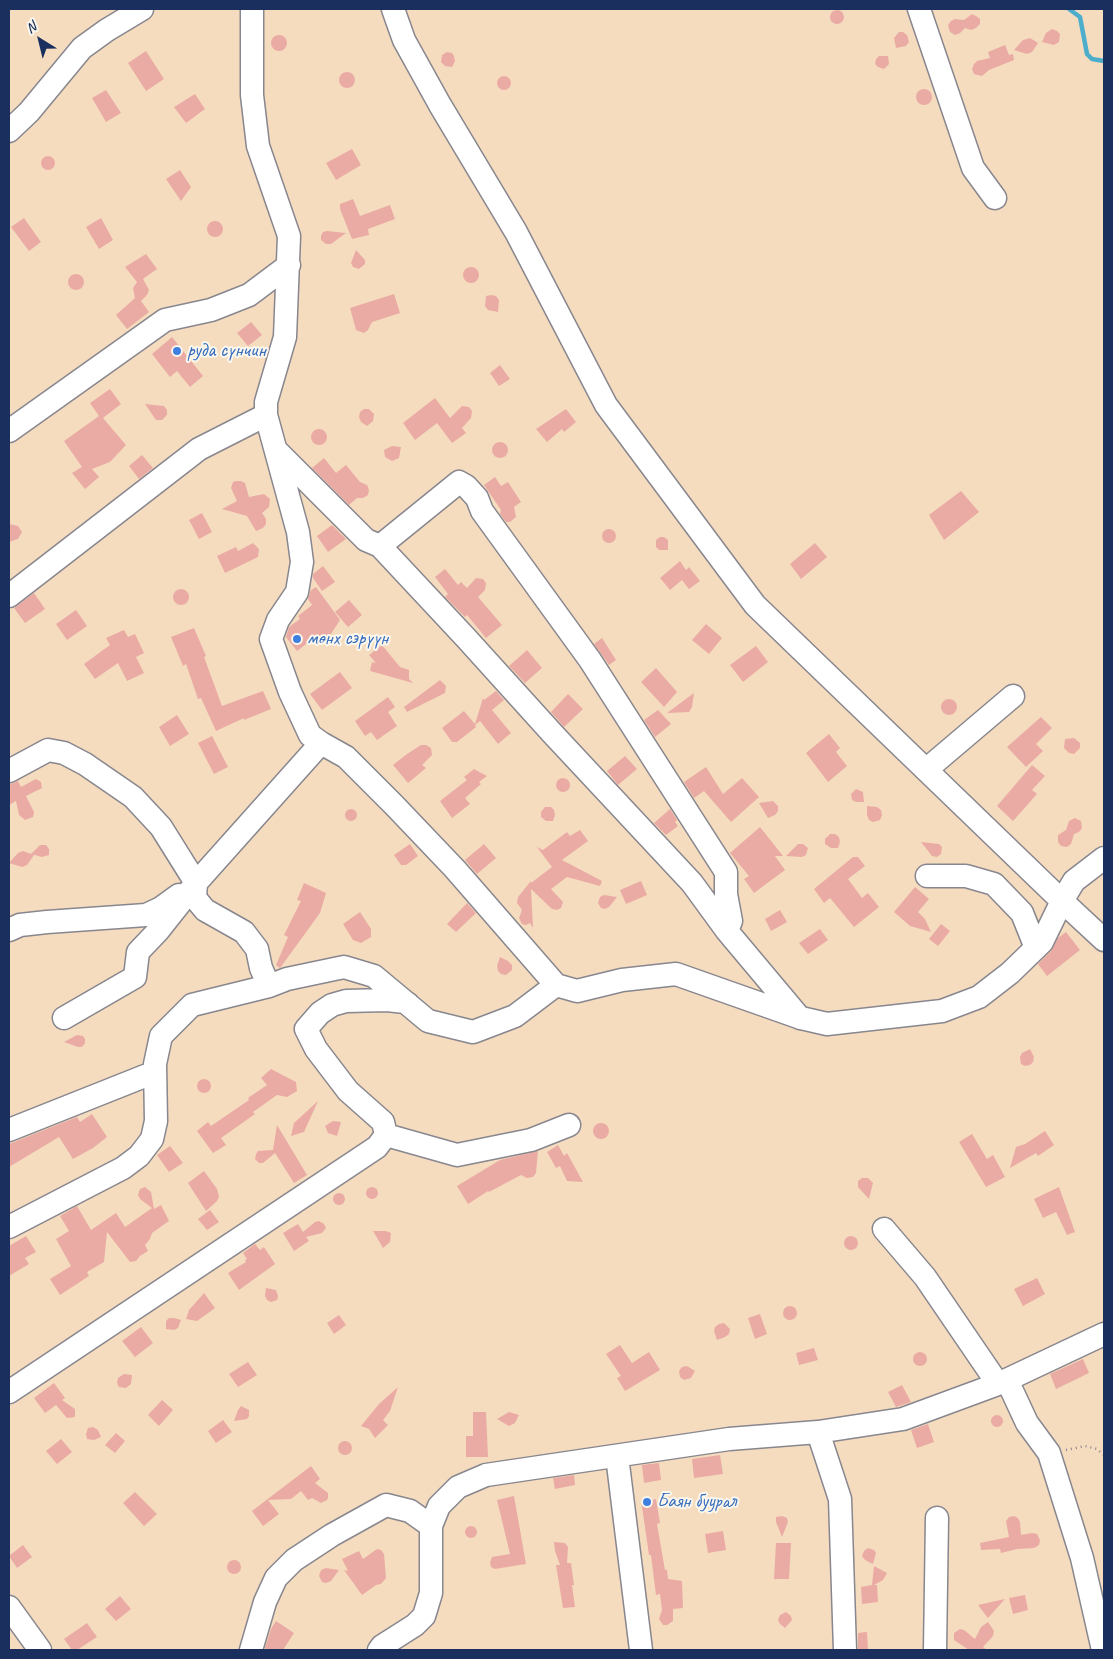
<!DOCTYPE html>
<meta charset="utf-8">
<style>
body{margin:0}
#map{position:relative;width:1113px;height:1659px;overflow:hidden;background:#f5dcbf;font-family:Caveat,sans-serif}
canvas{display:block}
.frame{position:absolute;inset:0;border:10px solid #1b2f5e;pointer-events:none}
.north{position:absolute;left:15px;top:15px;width:50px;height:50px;-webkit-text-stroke:4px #fbf7ec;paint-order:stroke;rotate:324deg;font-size:14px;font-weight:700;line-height:20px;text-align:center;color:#1b2f5e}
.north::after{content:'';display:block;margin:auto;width:18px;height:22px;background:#1b2f5e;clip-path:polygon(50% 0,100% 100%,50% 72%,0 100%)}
</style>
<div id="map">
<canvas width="1113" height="1659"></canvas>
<div class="frame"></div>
<div class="north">N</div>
</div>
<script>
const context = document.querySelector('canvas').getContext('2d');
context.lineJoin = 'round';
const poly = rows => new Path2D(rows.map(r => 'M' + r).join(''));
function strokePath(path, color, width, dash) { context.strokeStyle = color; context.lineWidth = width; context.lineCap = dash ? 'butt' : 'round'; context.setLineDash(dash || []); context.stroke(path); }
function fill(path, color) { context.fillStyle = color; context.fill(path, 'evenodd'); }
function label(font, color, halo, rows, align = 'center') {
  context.font = font + ' Caveat,sans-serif'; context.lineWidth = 4; context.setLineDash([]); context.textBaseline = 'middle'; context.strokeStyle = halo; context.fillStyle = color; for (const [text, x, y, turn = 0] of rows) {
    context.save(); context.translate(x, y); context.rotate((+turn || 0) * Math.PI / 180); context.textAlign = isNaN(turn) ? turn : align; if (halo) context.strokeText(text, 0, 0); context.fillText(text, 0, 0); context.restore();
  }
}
const stream = poly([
 [1069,9,1080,17,1087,54,1092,59,1104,61]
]);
const building = poly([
 '830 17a7 7 0 1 1 14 0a7 7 0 1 1-14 0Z',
 [972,14,976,16,980,19,980,24,976,28,971,30,965,28,960,33,955,35,950,32,948,25,951,21,955,19,964,20],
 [1052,29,1057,31,1060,34,1059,42,1054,45,1042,42,1046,33],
 [899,32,903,32,907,35,909,42,906,46,896,48,894,38],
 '271 43a8 8 0 1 1 16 0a8 8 0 1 1-16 0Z',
 [1030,38,1038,43,1032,52,1027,54,1014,50,1023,40],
 [1005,45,1009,55,1013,54,1014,60,989,70,982,76,974,74,972,69,974,64,977,61,990,58,988,52],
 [146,51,164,79,146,91,128,63],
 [447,52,452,53,454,56,455,61,452,67,445,66,441,62,442,55],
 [879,56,888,56,889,64,884,69,878,67,875,64,876,59],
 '339 80a8 8 0 1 1 16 0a8 8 0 1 1-16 0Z',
 '497 83a7 7 0 1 1 14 0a7 7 0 1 1-14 0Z',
 '916 97a8 8 0 1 1 16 0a8 8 0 1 1-16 0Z',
 [106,90,121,113,106,122,92,98],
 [195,94,205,109,186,123,174,107],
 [352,149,361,165,336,180,326,163],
 '41 163a7 7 0 1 1 14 0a7 7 0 1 1-14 0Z',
 [180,170,191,187,181,201,166,179],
 [353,199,360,216,390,205,395,219,368,229,369,235,352,239,340,209,340,204],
 [24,218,41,242,29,251,11,227],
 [101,218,113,240,99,249,86,227],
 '207 229a8 8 0 1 1 16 0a8 8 0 1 1-16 0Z',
 [327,231,346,233,331,244,326,244,321,240,321,236,323,232],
 [356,250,365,260,365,264,359,269,353,267,351,263],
 [146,254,157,269,143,279,149,290,147,295,141,301,149,312,127,329,116,315,135,298,133,288,137,282,125,267],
 '463 275a8 8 0 1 1 16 0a8 8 0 1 1-16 0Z',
 '68 282a8 8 0 1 1 16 0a8 8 0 1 1-16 0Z',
 [394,294,400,313,372,322,368,330,364,333,356,330,350,308],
 [491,295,496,296,499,300,498,312,488,310,485,306,486,296],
 [251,322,262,335,248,346,237,333],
 [172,337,203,376,190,387,177,371,170,377,152,354],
 [500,365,510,379,499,386,490,373],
 [110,389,121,404,103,418,126,445,110,462,92,469,99,477,85,489,72,473,82,467,64,441,99,416,90,403],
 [435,398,450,418,462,406,469,407,472,411,471,418,462,428,466,433,452,443,437,423,415,440,403,423],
 [145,404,164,406,167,410,167,415,162,420,156,420],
 [364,409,369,409,374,414,373,421,367,426,361,422,359,417,360,412],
 [566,409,576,422,564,432,562,429,547,442,536,429],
 '311 437a8 8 0 1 1 16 0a8 8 0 1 1-16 0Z',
 '492 450a8 8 0 1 1 16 0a8 8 0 1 1-16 0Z',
 [392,446,401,447,399,458,392,461,385,457,384,450],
 [142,455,153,468,139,479,129,466],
 [324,458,336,473,346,465,360,482,367,485,369,490,368,495,363,498,357,498,349,505,312,468],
 [495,477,501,486,508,482,521,502,514,507,516,517,510,522,506,522,500,514,501,510,484,485],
 [236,481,241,481,245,483,249,497,264,494,270,499,269,507,262,513,266,519,266,524,263,528,256,531,247,516,222,509,237,501,231,488,233,482],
 [961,491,979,512,944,540,929,515],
 [202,513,212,532,199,539,189,520],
 [9,524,18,526,22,532,18,539,9,542],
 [332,525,346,539,328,552,317,536],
 '602 536a7 7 0 1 1 14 0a7 7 0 1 1-14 0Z',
 [660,537,664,537,668,540,668,550,659,550,656,547,656,540],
 [253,543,259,549,258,557,225,573,217,556,236,547,238,551],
 [815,543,827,557,801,579,790,564],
 [680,561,686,570,689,567,700,581,689,589,682,580,670,590,660,578],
 [323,566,335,582,322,591,313,578,313,574],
 [445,569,458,585,461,582,467,588,476,578,483,579,486,583,485,590,478,597,502,625,486,638,467,615,465,617,445,597,448,594,435,577],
 [316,587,340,620,329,637,324,638,317,636,297,651,286,637,289,627,300,619,298,616,312,605,308,599,311,590],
 '173 597a8 8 0 1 1 16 0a8 8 0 1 1-16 0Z',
 [34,593,45,609,25,623,14,608],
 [349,600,362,615,348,627,335,612],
 [76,610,87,626,67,640,56,624],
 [706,624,722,638,709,654,692,640],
 [194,628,206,656,204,657,222,706,263,691,271,709,244,720,244,718,216,731,201,698,198,699,186,664,183,666,171,637],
 [124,630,128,637,135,634,144,653,136,657,144,673,127,681,118,663,95,679,84,664,110,645,106,638],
 [602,638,616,660,609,665,594,644],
 [382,645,400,667,409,670,409,679,413,683,370,671,372,662,376,663,369,655],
 [756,646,768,662,743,682,730,665],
 [527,650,542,668,525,683,509,666],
 [656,668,677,692,664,707,641,682],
 [340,672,352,688,322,710,310,694],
 [440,680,446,686,445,693,407,712,404,707],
 [496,691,504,700,492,710,511,733,498,744,480,721,475,725,476,727,457,742,452,742,442,728,464,711,475,724,483,698,484,700],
 [694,693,692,707,689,712,667,713],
 [568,694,583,709,564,727,551,712],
 [388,697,395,707,388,712,397,726,377,740,371,732,365,736,355,721],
 '941 707a8 8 0 1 1 16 0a8 8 0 1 1-16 0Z',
 [658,710,671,724,655,737,644,720],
 [177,715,189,734,170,746,159,727],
 [1041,717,1052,728,1036,744,1043,751,1026,767,1007,747],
 [829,734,840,748,836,752,847,766,828,782,806,753],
 [212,736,228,767,214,774,198,743],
 [1074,738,1080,743,1080,748,1074,754,1069,753,1064,748,1065,739],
 [421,745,426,745,431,748,432,755,422,765,426,768,408,783,393,765,407,754],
 [625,756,637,769,618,785,607,771],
 [1032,765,1045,776,1032,790,1037,794,1013,821,997,806],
 [706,767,723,794,742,778,759,797,731,822,704,791,694,798,684,782],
 [474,769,487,776,479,782,481,784,465,798,470,804,452,818,440,801,467,780,464,777],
 '556 785a7 7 0 1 1 14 0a7 7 0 1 1-14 0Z',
 [36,779,41,782,42,788,26,796,34,812,33,817,25,820,19,815,16,801,9,805,9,785,18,781,21,787],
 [856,789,863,792,864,802,856,802,852,800,851,794],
 [773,801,778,806,778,811,775,815,768,818,759,803],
 [867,806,877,807,881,810,882,815,880,820,873,822,869,820,867,815],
 [545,807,551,807,554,810,555,815,553,821,546,821,541,817,541,812],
 '345 815a6 6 0 1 1 12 0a6 6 0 1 1-12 0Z',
 [670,809,677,820,675,822,678,826,666,835,654,823],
 [1075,818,1081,821,1082,828,1079,832,1074,834,1071,844,1067,847,1061,846,1058,842,1058,835,1066,830,1069,821],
 [760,827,783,856,775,856,785,870,754,893,744,879,749,876,730,853],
 [580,830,588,841,562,860,602,881,600,886,567,877,551,889,563,902,561,908,557,910,552,909,531,889,533,928,530,923,526,925,522,924,519,918,522,910,517,903,518,897,531,881,531,883,552,867,537,847,543,850,567,832,570,836],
 [830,834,835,834,839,837,840,842,838,848,831,848,825,844,825,839],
 [921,842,939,844,942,847,941,854,937,857,932,856],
 [410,844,418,856,406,865,401,865,394,855],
 [484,844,496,858,477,874,465,860],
 [798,844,803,844,808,848,806,855,802,857,786,856],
 [40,845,46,845,49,849,49,855,42,857,31,854],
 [23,851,34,855,27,865,22,867,9,863,18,853],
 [853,857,858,857,865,866,848,879,862,898,868,893,879,907,854,927,830,898,824,903,814,889],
 [641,881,647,895,626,904,620,890],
 [304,883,326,893,320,913,280,968,276,965,288,937,284,935,301,901,297,900],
 [915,887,929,899,918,912,925,919,931,932,910,926,894,912],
 [604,895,617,897,609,907,605,909,601,908,598,903,600,897],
 [467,903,476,913,456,932,447,924],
 [780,910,787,922,771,931,765,919],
 [360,912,371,929,371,937,361,943,353,940,343,924],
 [941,924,950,931,938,946,929,939],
 [820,929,828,940,808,954,799,943],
 [1066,932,1080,950,1047,976,1038,964,1051,951,1058,938],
 [500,957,508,961,512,965,512,970,506,975,501,974,498,971,497,966],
 [77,1035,83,1036,85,1039,85,1043,82,1047,78,1047,64,1042],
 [1030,1049,1034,1057,1033,1062,1030,1065,1025,1066,1021,1064,1020,1057,1022,1053],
 [271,1069,296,1082,297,1091,287,1097,277,1095,253,1112,255,1114,221,1138,226,1145,213,1153,197,1131,208,1122,211,1126,249,1100,248,1098,267,1085,261,1078],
 '197 1086a7 7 0 1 1 14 0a7 7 0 1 1-14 0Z',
 [318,1101,304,1132,291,1136,294,1123],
 [92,1114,107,1137,93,1148,73,1159,59,1137,9,1167,9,1144,77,1117,80,1122],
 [333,1121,341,1122,337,1136,328,1133,325,1126],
 '593 1131a8 8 0 1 1 16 0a8 8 0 1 1-16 0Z',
 [277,1125,307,1175,294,1183,275,1153,263,1163,259,1163,255,1159,256,1154,258,1151,273,1150],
 [1045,1131,1054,1145,1038,1156,1036,1153,1010,1168,1016,1147,1025,1144],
 [972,1134,987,1159,993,1155,1005,1177,986,1187,959,1142],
 [558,1145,564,1156,567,1153,583,1182,567,1181,560,1166,556,1168,547,1152],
 [170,1146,183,1163,169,1172,157,1155],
 [538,1151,536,1173,533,1177,527,1178,521,1175,489,1192,488,1191,468,1204,457,1186,500,1160],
 [204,1171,217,1189,219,1197,217,1201,206,1211,188,1183],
 [862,1178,868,1178,873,1183,869,1199,858,1187,858,1181],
 '366 1193a6 6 0 1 1 12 0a6 6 0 1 1-12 0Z',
 [145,1187,151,1192,154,1209,161,1205,169,1221,152,1233,150,1239,145,1245,148,1251,140,1256,136,1261,130,1262,107,1232,104,1262,87,1272,89,1276,60,1295,50,1279,71,1266,56,1239,69,1231,60,1216,77,1206,91,1230,116,1213,125,1227,152,1208,140,1199,138,1195,140,1189],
 [1059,1187,1075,1232,1067,1235,1056,1212,1043,1218,1034,1199],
 '333 1199a6 6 0 1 1 12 0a6 6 0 1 1-12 0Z',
 [210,1210,219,1222,207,1230,198,1219],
 [319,1221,324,1224,326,1228,322,1233,306,1237,309,1241,294,1251,283,1233,298,1224,303,1232,315,1222],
 [373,1231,386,1231,391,1233,390,1242,383,1248],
 '844 1243a7 7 0 1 1 14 0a7 7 0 1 1-14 0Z',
 [26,1236,36,1252,25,1258,29,1264,9,1276,9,1246],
 [255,1244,260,1250,264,1247,275,1264,239,1290,228,1273,246,1262,245,1260,247,1259,243,1253],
 [1037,1278,1045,1294,1023,1306,1014,1289],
 [266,1288,276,1290,278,1296,277,1300,271,1302,267,1300,265,1296],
 [204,1293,215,1308,197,1321,186,1319,189,1310],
 '783 1313a7 7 0 1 1 14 0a7 7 0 1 1-14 0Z',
 [760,1314,767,1334,755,1339,748,1318],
 [339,1315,346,1325,334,1334,327,1323],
 [169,1318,174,1318,181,1320,178,1328,174,1330,166,1329,166,1321],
 [724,1323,730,1329,729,1334,725,1337,717,1340,714,1331,715,1327,719,1324],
 [141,1327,153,1343,135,1357,122,1341],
 [620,1345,632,1363,649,1352,660,1370,625,1391,617,1378,621,1376,606,1354],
 [814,1348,818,1360,799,1365,796,1353],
 '913 1359a7 7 0 1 1 14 0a7 7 0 1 1-14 0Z',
 [1083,1359,1089,1373,1056,1389,1050,1374],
 [248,1362,257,1375,238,1387,229,1374],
 [687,1366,695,1371,691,1378,684,1380,680,1377,679,1371,682,1367],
 [124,1374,132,1375,131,1384,126,1388,119,1387,117,1383,118,1378],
 [54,1383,65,1398,62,1400,75,1409,75,1417,67,1418,56,1405,45,1413,34,1398],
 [902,1385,911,1402,896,1407,888,1392],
 [398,1387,390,1411,383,1420,388,1425,375,1438,369,1429,361,1426,379,1404],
 [162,1400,173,1410,159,1426,148,1415],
 [241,1406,249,1410,249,1416,247,1419,234,1421,238,1410],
 [473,1412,486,1412,488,1457,466,1457,466,1436,473,1436],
 [509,1412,519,1415,515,1423,509,1426,497,1419],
 '991 1421a6 6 0 1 1 12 0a6 6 0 1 1-12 0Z',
 [223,1420,232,1432,216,1443,208,1431],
 [928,1424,934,1442,917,1448,911,1430],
 [93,1427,98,1430,101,1437,94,1440,87,1439,86,1434,88,1428],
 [116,1433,125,1441,115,1453,105,1445],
 [61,1439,72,1452,57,1464,46,1451],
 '338 1448a7 7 0 1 1 14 0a7 7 0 1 1-14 0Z',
 [720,1455,723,1474,694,1478,692,1459],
 [659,1463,661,1480,644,1483,642,1465],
 [311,1466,320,1479,315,1483,328,1493,328,1498,327,1500,321,1503,312,1498,308,1500,301,1491,291,1499,268,1500,279,1514,263,1526,252,1511],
 [574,1475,575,1485,555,1489,553,1478],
 [135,1492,157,1514,144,1526,123,1503],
 [514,1496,526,1564,495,1569,491,1567,490,1563,492,1557,510,1554,497,1500],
 [652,1498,652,1500,656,1499,660,1523,657,1524,665,1570,667,1570,668,1579,682,1581,683,1608,673,1609,673,1621,667,1625,663,1625,659,1619,662,1610,660,1594,656,1595,651,1555,649,1555,641,1500],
 [782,1516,787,1518,788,1522,782,1537,776,1522,776,1517],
 [1014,1516,1018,1518,1020,1522,1021,1535,1032,1533,1037,1534,1040,1540,1039,1545,1034,1548,1017,1549,1001,1553,1000,1549,981,1550,980,1543,1009,1537,1006,1521,1009,1517],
 '465 1532a6 6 0 1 1 12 0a6 6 0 1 1-12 0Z',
 [723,1531,726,1550,708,1553,705,1534],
 [554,1542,565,1543,568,1547,567,1563,571,1563,574,1585,572,1585,575,1607,563,1608,556,1565,560,1565,555,1551],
 [776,1543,791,1543,789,1579,774,1579],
 [23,1545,32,1557,17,1568,9,1556],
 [868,1548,874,1550,876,1553,873,1564,865,1560,862,1556,864,1551],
 [377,1549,381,1550,384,1554,386,1578,381,1584,376,1585,362,1595,344,1570,348,1571,342,1559,359,1551,363,1559],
 '227 1567a7 7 0 1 1 14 0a7 7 0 1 1-14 0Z',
 [874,1566,887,1573,883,1580,874,1585,877,1585,878,1602,862,1604,861,1587,872,1585],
 [326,1568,339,1570,331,1581,326,1583,322,1582,319,1576,321,1570],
 [1025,1595,1028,1610,1013,1614,1009,1598],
 [120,1596,131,1609,116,1621,105,1609],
 [1005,1599,988,1618,978,1605],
 [786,1612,791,1616,792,1620,785,1628,780,1624,778,1620,780,1615],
 [276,1621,294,1633,283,1650,268,1650,265,1648,271,1629],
 [988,1622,994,1631,993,1636,983,1647,987,1650,969,1650,954,1640,954,1633,960,1629,964,1630,975,1639,981,1627],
 [87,1623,97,1637,77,1650,72,1650,64,1639],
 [867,1632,868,1650,858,1650,858,1633]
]);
const path = poly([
 [1066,1450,1085,1446,1097,1449,1104,1455]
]);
const minor = poly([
 [393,9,404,40,440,105,516,232,606,405,755,605,1062,901,1104,940],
 [919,9,973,168,995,198],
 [9,131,29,112,82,48,107,30,142,9],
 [9,431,165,320,211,310,249,295,289,265],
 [277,451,366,540,380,546,466,638,552,733,692,883,727,931,800,1018],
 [380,546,459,482,466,486,477,498,482,511,590,660,726,872,726,894,731,921,727,931],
 [9,596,199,449,266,415],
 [321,743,346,757,394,805,455,869,556,985],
 [927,769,1013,696],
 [9,771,48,750,64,753,85,764,133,797,161,827,196,883,195,898,205,910,244,932,257,949,261,968,269,986],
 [927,876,966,876,994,884,1022,913,1036,948],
 [9,930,20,925,47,922,146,915,161,908,179,895],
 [64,1018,135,977,138,952,158,931,196,883,321,743,310,735,290,692,271,639,278,620,297,592,302,562,298,532,266,415,266,402,285,337,289,236,258,146,252,95,252,9],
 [9,1130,155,1072],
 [386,1135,457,1155,531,1140,569,1125],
 [9,1227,123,1168,139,1156,152,1139,156,1121,155,1064,161,1036,192,1005,269,986,287,979,344,967,374,976,428,1021,473,1032,515,1016,556,985,577,991,622,980,676,974,801,1018,827,1024,942,1011,979,997,1010,973,1042,942,1062,901,1074,881,1104,858],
 [884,1229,925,1277,998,1384],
 [1007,1380,1027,1423,1049,1453,1082,1558,1103,1650],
 [9,1392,377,1147,386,1135,383,1122,348,1091,316,1049,306,1029,320,1013,332,1005,346,1001,387,1000,405,1002,408,1004],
 [818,1432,840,1499,845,1650],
 [617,1456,641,1650],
 [9,1607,40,1650],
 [251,1650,265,1602,276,1578,294,1560,332,1535,386,1505,410,1511,431,1526],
 [379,1650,382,1646,415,1625,424,1616,431,1593,431,1526,439,1506,458,1487,486,1475,729,1439,818,1432,903,1419,998,1384,1104,1334],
 [935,1650,937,1518]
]);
const markers = [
 [177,351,5,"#3f7fe0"],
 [297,639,5,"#3f7fe0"],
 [647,1502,5,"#3f7fe0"]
];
const shopNames = [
 ["руда сүнчин",187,351],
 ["мөнх сэрүүн",307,639],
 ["Баян буурал",657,1502]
];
strokePath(stream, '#4daecc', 4.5);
fill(building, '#eaaba4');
strokePath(minor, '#88868e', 25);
strokePath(path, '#88868e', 2.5, [1, 4]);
strokePath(minor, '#fff', 22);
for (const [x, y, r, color] of markers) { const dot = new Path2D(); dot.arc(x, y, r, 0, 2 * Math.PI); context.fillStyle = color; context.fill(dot); strokePath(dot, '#fbf7ec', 2); }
label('20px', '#366cbe', '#fbf7ec', shopNames, 'left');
</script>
